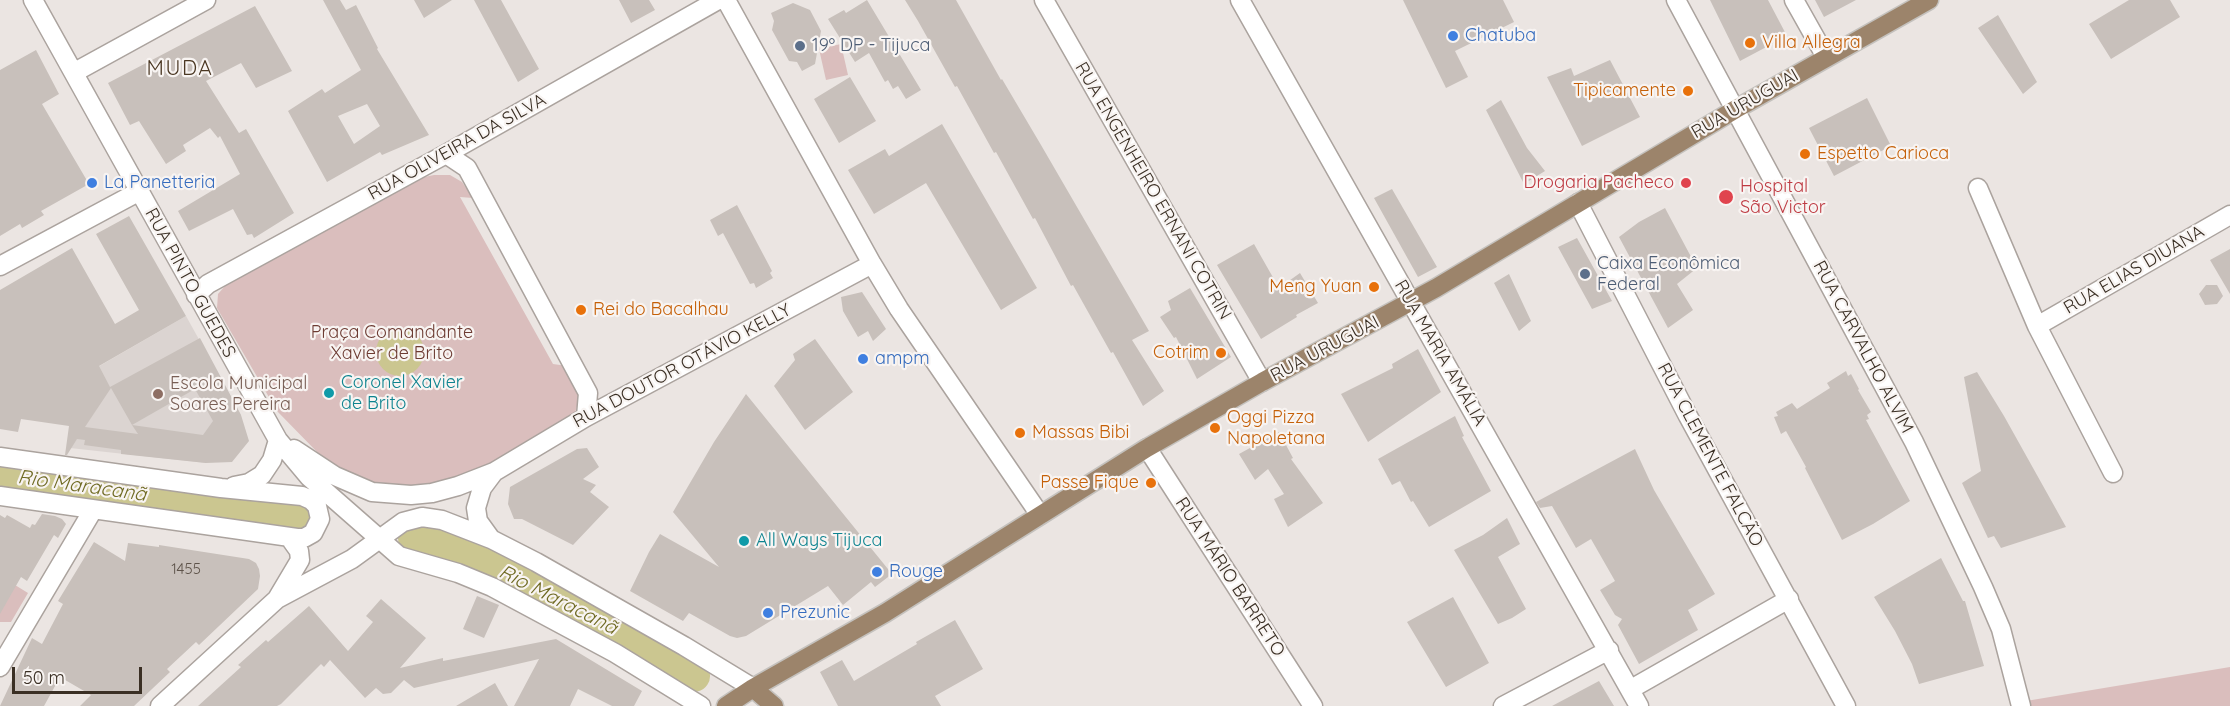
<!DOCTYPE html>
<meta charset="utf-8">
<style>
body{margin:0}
#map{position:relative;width:2230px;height:706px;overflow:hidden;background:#ebe5e2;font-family:Quicksand,sans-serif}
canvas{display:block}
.scale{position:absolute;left:12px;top:667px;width:130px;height:27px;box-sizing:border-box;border:3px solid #3a2f24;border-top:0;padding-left:8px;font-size:18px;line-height:21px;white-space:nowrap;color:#3a2f24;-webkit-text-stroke:4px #f8f4f2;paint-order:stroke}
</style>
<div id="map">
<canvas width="2230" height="706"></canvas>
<div class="scale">50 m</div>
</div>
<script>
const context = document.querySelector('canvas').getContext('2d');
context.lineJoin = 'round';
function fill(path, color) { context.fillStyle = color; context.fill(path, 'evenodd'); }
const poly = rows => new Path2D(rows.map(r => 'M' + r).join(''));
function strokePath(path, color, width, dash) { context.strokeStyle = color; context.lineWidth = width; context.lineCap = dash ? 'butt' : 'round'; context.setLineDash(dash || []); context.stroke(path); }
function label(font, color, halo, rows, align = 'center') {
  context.font = font + ' Quicksand,sans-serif'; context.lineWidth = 4.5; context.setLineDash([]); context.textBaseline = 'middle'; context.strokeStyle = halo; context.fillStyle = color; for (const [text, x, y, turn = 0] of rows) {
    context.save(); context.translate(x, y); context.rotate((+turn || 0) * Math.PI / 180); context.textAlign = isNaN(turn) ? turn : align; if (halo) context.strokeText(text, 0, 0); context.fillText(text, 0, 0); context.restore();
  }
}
const built = poly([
 [186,316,241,415,206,463,70,448,97,408,77,379]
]);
const green = poly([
 [841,44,848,75,826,80,819,49],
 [434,175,450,175,462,182,473,198,460,197,553,364,567,366,576,385,579,400,574,416,475,473,442,483,408,487,371,485,343,471,321,456,277,411,217,308,218,294,225,286,420,178],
 [15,585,28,593,11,622,0,622,0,611],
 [2230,667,2230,706,2030,706,2026,701]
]);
const water = poly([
 '376 352a24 24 0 1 1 48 0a24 24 0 1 1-48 0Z'
]);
const river = poly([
 [0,474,306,518],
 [414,538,454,549,492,565,650,648,694,676]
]);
const building = poly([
 [323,0,340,0,346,10,356,5,378,48,377,49,429,135,382,155,380,152,327,182,288,111,322,89,325,93,361,70],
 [367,104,380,126,354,144,338,116],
 [414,0,452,0,424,18],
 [474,0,501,0,539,69,518,82],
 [619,0,649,0,655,10,631,23],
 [867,0,921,90,906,99,898,86,893,89,888,80,885,82,869,53,855,62,828,19,844,10,846,13],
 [905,0,956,0,1001,80,1002,79,1041,145,1149,331,1132,340,1164,391,1143,406,1113,352,1111,353,1073,285,1071,286,1035,218,1033,219,996,152,994,153,957,86,955,87,918,21],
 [1403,0,1503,0,1514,22,1455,51,1468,77,1446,88],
 [1710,0,1768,0,1787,36,1740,61],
 [1815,0,1856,0,1824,17],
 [2129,0,2170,0,2180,17,2111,59,2089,24],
 [793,3,810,10,821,31,815,64,802,71,797,62,789,61,772,30,774,21,771,13],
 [255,6,292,71,256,88,241,63,206,81,239,133,246,129,294,213,254,238,252,234,247,235,233,209,189,231,178,211,240,174,220,136,218,138,210,128,183,145,186,151,166,164,139,121,130,125,108,83],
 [1998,15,2037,82,2023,94,1978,28],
 [36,50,59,94,42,104,89,184,41,211,44,215,22,228,20,224,0,236,0,70],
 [1610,60,1640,117,1582,146,1547,77,1571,68,1574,76],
 [850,77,876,121,839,143,814,99],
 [1867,98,1891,146,1834,176,1809,128],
 [1501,100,1527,148,1545,171,1524,184,1486,110],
 [942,124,1037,288,1001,310,926,183,874,214,848,170,885,149,889,156],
 [1392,189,1437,267,1418,277,1374,198],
 [737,205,772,271,770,273,773,278,756,288,754,283,750,284,723,233,718,236,710,220],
 [1665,208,1697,268,1677,284,1693,310,1668,328,1619,237,1639,222],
 [129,216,186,316,99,366,110,387,200,338,241,415,249,441,232,462,206,463,121,454,121,450,84,445,85,440,77,439,67,455,65,455,69,426,21,419,18,432,0,429,0,290,72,248,115,324,139,310,96,234],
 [111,388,132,425,195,389,213,421,203,435,132,425,138,434,85,427],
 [1577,238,1612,301,1592,309,1558,247],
 [1254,244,1279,288,1300,273,1318,303,1296,315,1297,317,1261,339,1217,265],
 [2230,249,2230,294,2210,260],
 [1509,274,1531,321,1519,331,1494,283],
 [2206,285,2217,285,2223,296,2217,304,2205,305,2199,294],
 [1190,288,1231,357,1197,379,1176,337,1174,338,1160,317,1171,310,1168,301],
 [862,292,886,329,873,341,868,331,858,337,843,311,841,297],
 [815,339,853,392,805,430,774,386,795,360,793,354],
 [1418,349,1441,392,1368,442,1341,394,1393,368,1392,364],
 [1846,371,1848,376,1851,374,1859,389,1858,390,1871,412,1867,415,1869,419,1866,420,1910,501,1873,524,1842,540,1805,468,1806,467,1786,431,1781,434,1774,417,1778,416,1776,412,1792,403,1797,409,1830,388,1827,383],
 [1977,372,2004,416,2066,527,2001,548,1994,536,1988,538,1962,483,1981,471,1964,377],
 [746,394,892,574,875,587,871,582,843,605,828,586,746,636,737,638,730,636,689,613,683,621,630,591,649,552,660,534,719,567,673,512,714,442],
 [1455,416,1464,436,1462,437,1491,491,1429,527,1413,501,1411,502,1400,481,1392,485,1378,459],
 [1279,432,1293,458,1291,459,1323,503,1288,527,1274,499,1284,494,1268,469,1255,480,1239,454],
 [587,448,599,467,583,479,596,485,590,492,609,507,573,545,522,519,514,519,508,504,510,487,577,449],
 [1635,449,1654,490,1715,594,1688,610,1698,630,1639,664,1618,625,1622,619,1615,615,1600,590,1615,581,1591,539,1576,548,1552,506,1540,508,1536,502],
 [42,514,55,516,62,519,66,524,58,538,54,535,27,581,21,577,0,614,0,515,5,518,7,515,30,528,32,524,35,525],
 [1507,518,1520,544,1498,557,1526,609,1512,618,1498,624,1454,550,1483,535],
 [94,542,125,561,128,543,159,547,159,545,249,559,256,563,259,569,260,576,258,589,199,645,196,642,167,669,170,672,134,706,80,706,91,695,60,677,44,706,0,706,32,638,42,644,63,604,58,601],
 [1941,558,1963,601,1965,601,1984,666,1919,684,1912,664,1895,631,1874,597],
 [477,596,499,605,484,638,463,629],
 [1453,597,1489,663,1446,687,1407,622],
 [381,599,426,638,400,668,443,658,443,661,556,639,642,691,634,706,612,706,578,689,570,706,514,706,539,659,414,688,404,680,391,693,383,694,376,688,365,698,330,660,324,667,321,664,281,704,277,706,198,706,241,667,238,665,266,640,268,642,309,606,348,651,373,622,366,616],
 [955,620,983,669,935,696,941,706,838,706,820,672,842,660,854,681,917,644,916,642],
 [1599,681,1614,706,1552,706],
 [495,683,508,706,456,706]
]);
const minor = poly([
 [33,0,278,440,309,477,399,556,458,573,492,587,615,653,701,706],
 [726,0,872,264,899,309,1040,515],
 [1044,0,1262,382],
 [1240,0,1639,706],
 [1676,0,1914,442,1983,587,2001,629,2021,706],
 [1794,0,1826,57],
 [75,72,206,0],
 [446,154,467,168,588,393,586,417],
 [1978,188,2037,326,2113,473],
 [1578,203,1688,416,1846,706],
 [0,266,138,192],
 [196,295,208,284,446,154,718,0],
 [2037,326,2230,215],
 [1147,448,1313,706],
 [294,449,335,476,372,492,411,495,432,493,458,486,494,472,586,417,872,264],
 [0,457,221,488,302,496,311,500,317,506,320,519,313,533,304,538,297,538,0,496],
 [234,486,249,483,262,475,272,460,278,440],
 [491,539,478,521,476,508,482,488,494,472],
 [278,597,300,560,299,551,289,537],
 [0,667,93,510],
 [1631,689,1789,599],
 [160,706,277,599,352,559,403,522,422,517,442,520,491,539,536,562,684,646,753,688],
 [1503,706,1609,650]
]);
const major = poly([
 [753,688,774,706],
 [726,706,753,688,885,613,1147,448,1262,382,1436,288,1736,109,1929,0]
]);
const markers = [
 [1453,36,6,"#3f7fe0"],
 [1750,43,6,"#e8710a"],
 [800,46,6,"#5c6f8a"],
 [1688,91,6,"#e8710a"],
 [1805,154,6,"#e8710a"],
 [92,183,6,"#3f7fe0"],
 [1686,183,6,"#e0444e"],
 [1726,197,8,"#e0444e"],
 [1585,274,6,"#5c6f8a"],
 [1374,287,6,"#e8710a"],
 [581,310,6,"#e8710a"],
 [1221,353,6,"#e8710a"],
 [863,359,6,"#3f7fe0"],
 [329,393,6,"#0f9aa8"],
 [158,394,6,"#8d6e63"],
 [1215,428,6,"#e8710a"],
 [1020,433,6,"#e8710a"],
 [1151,483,6,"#e8710a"],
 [744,541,6,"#0f9aa8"],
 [877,572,6,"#3f7fe0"],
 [768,613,6,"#3f7fe0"]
];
const numberNames = [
 ["1455",186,569]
];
const shopNames = [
 ["Chatuba",1465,36],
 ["La Panetteria",104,183],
 ["ampm",875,359],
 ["Rouge",889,572],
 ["Prezunic",780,613]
];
const foodNames = [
 ["Villa Allegra",1762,43],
 ["Tipicamente",1676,91,"right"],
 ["Espetto Carioca",1817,154],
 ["Meng Yuan",1362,287,"right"],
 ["Rei do Bacalhau",593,310],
 ["Cotrim",1209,353,"right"],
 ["Oggi Pizza",1227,418],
 ["Napoletana",1227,439],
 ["Massas Bibi",1032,433],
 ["Passe Fique",1139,483,"right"]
];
const serviceNames = [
 ["19º DP - Tijuca",812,46],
 ["Caixa Econômica",1597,264],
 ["Federal",1597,285]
];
const streetNames = [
 ["RUA URUGUAI",1745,104,-30],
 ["RUA OLIVEIRA DA SILVA",457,147,-29],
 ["RUA ENGENHEIRO ERNANI COTRIN",1153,191,60],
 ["RUA ELIAS DIUANA",2134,270,-30],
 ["RUA PINTO GUEDES",190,283,61],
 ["RUA CARVALHO ALVIM",1863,347,62],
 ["RUA URUGUAI",1325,349,-28],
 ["RUA MARIA AMÁLIA",1440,353,60],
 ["RUA DOUTOR OTÁVIO KELLY",682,366,-28],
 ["RUA CLEMENTE FALCÃO",1710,455,62],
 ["RUA MÁRIO BARRETO",1230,577,57]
];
const healthNames = [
 ["Drogaria Pacheco",1674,183],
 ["Hospital",1740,187,"left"],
 ["São Victor",1740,208,"left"]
];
const parkNames = [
 ["Praça Comandante",392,333],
 ["Xavier de Brito",392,354]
];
const cultureNames = [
 ["Coronel Xavier",341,383],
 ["de Brito",341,404],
 ["All Ways Tijuca",756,541]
];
const educationNames = [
 ["Escola Municipal",170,384],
 ["Soares Pereira",170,405]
];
const waterNames = [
 ["Rio Maracanã",82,486,8],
 ["Rio Maracanã",558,600,27]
];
const quarterNames = [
 ["MUDA",180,69]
];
fill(built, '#dbd4d1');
fill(green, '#dabebd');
fill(water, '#cbc690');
strokePath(river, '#cbc690', 32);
fill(building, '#c8c0bb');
strokePath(minor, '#aba39e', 21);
strokePath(major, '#c4c1bd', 21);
strokePath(minor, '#fff', 18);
strokePath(major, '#9c846b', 18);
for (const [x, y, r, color] of markers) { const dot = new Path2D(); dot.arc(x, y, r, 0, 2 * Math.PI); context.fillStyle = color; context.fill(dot); strokePath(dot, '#f8f4f2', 2); }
label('15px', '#5e534a', null, numberNames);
label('18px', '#366cbe', '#f8f4f2', shopNames, 'left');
label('18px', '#c56008', '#f8f4f2', foodNames, 'left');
label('18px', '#4e5e75', '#f8f4f2', serviceNames, 'left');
label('18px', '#3a2f24', '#f8f4f2', streetNames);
label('18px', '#be3a42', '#f8f4f2', healthNames, 'right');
label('18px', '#6d3b32', '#f8f4f2', parkNames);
label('18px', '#0d838f', '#f8f4f2', cultureNames, 'left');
label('18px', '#785e54', '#f8f4f2', educationNames, 'left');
label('italic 20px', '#706b24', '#f8f4f2', waterNames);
context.letterSpacing = '1.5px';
label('21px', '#4a3722', '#f8f4f2', quarterNames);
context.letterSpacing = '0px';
</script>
